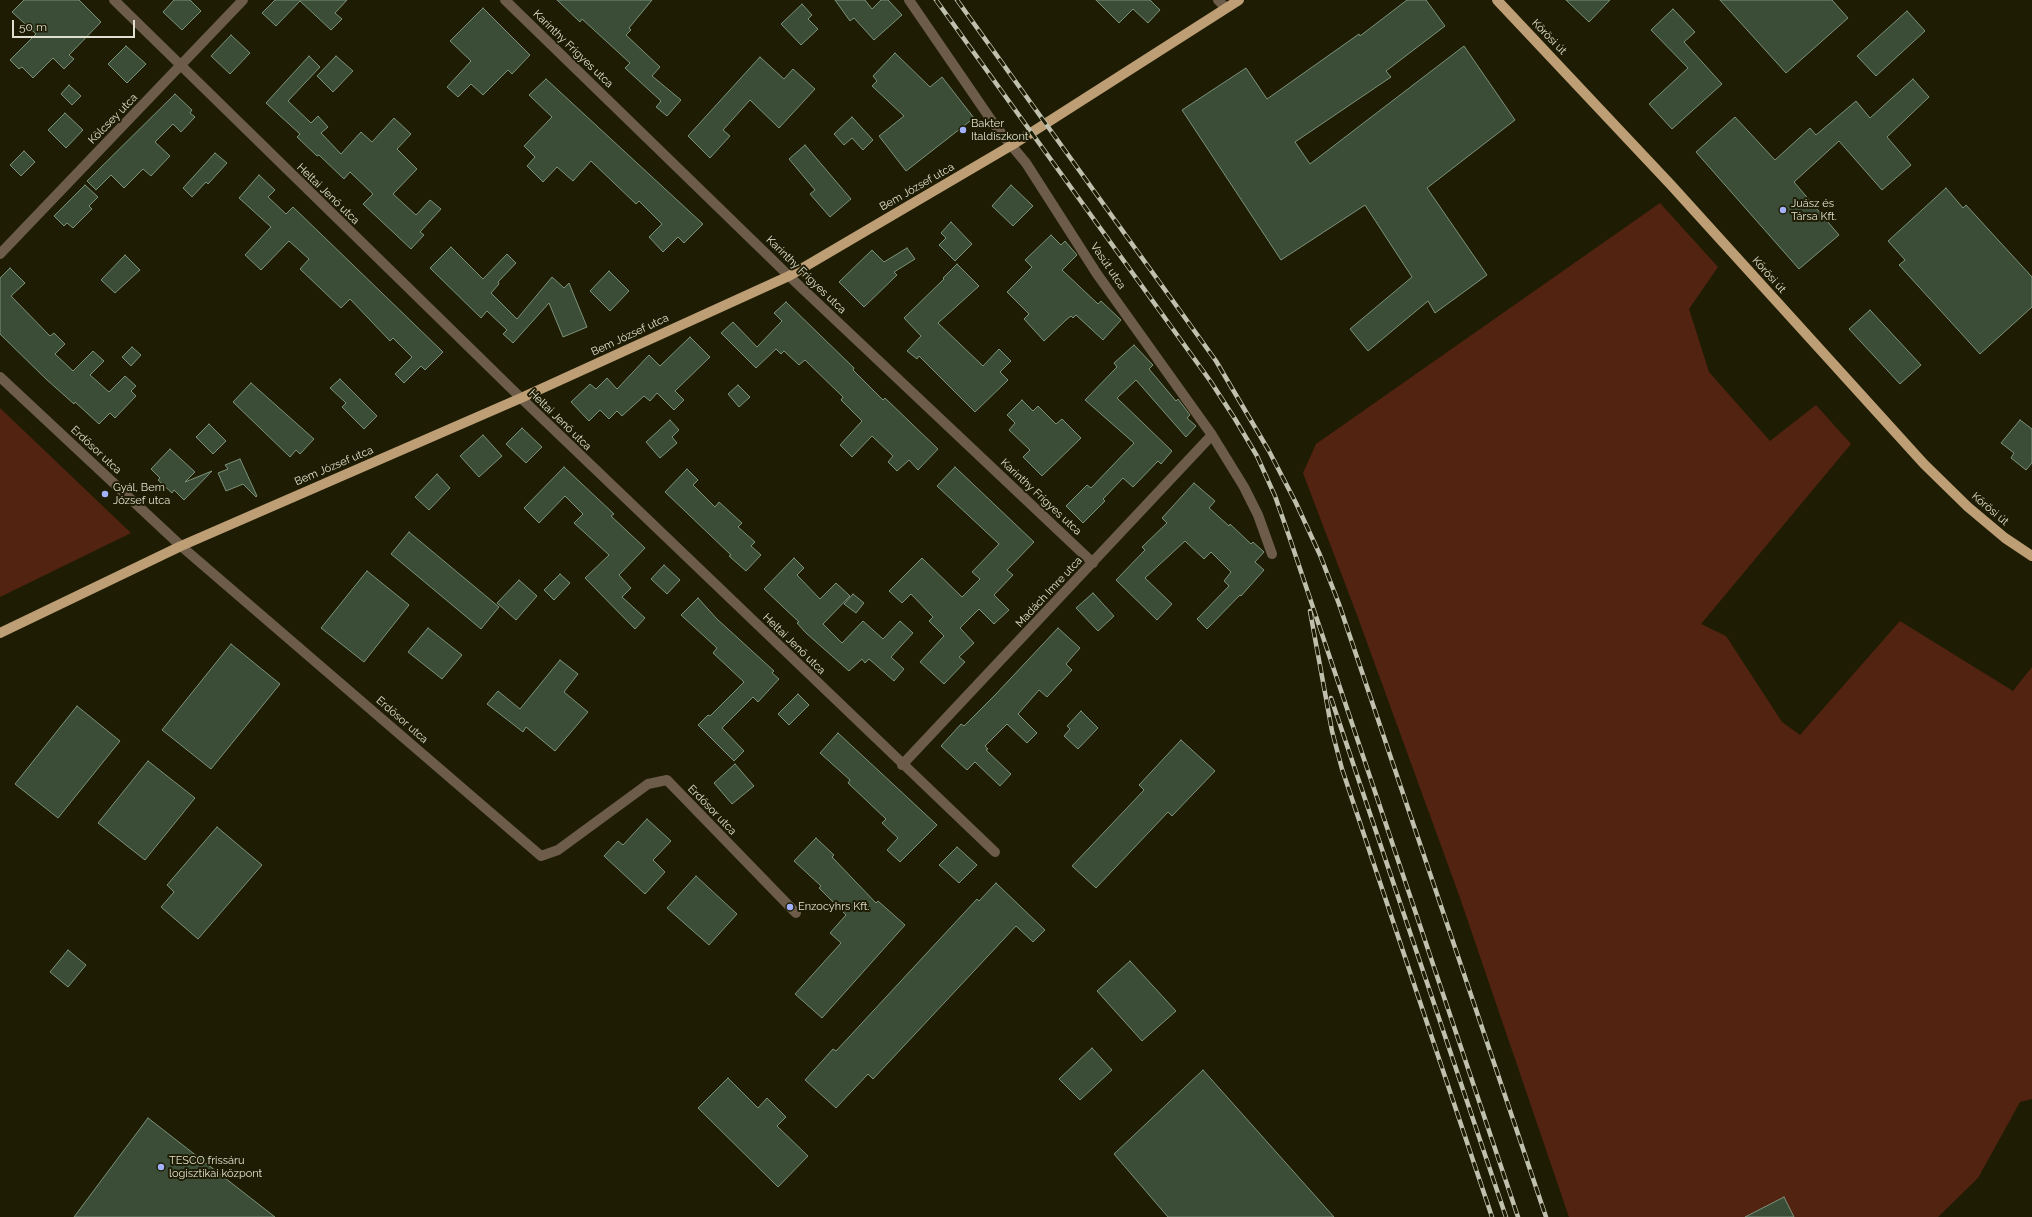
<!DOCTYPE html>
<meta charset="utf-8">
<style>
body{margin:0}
#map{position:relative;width:2032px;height:1217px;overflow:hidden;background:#1e1d03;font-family:Raleway,sans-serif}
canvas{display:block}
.scale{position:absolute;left:12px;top:20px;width:123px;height:18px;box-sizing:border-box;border:2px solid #e0e0d0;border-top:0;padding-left:5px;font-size:12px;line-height:14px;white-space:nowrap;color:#e0e0d0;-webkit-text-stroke:3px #1e1d03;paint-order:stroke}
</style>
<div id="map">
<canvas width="2032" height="1217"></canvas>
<div class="scale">50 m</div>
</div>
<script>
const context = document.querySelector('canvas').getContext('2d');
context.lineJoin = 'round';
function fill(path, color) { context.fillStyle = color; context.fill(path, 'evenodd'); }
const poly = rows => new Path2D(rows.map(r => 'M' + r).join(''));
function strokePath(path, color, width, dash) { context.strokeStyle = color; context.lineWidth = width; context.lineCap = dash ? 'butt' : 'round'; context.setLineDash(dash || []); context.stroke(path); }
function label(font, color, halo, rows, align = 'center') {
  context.font = font + ' Raleway,sans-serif'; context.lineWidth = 4; context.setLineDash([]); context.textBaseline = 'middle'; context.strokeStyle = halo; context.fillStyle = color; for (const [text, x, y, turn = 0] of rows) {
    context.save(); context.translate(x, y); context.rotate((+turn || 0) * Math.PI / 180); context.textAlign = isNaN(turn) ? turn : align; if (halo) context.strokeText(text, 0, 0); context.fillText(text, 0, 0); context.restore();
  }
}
const green = poly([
 [1660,203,1718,267,1689,309,1709,372,1770,441,1816,405,1851,444,1701,624,1726,636,1782,722,1800,735,1900,621,2013,691,2032,667,2032,1099,2020,1102,1978,1178,1938,1217,1569,1217,1459,895,1357,615,1303,473,1316,444],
 [0,408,131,533,0,597]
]);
const building = poly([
 [24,0,79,0,101,22,69,55,74,59,64,69,53,58,33,78,22,67,19,69,10,60,36,34,12,12,24,0],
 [174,0,190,0,201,11,182,30,163,12,174,0],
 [275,0,347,0,335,13,342,19,331,30,300,1,276,26,262,13,275,0],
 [557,0,652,0,629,28,631,30,626,35,660,67,652,76,681,100,667,116,656,107,661,101,625,68,630,63,582,19,580,22,557,0],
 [835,0,865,0,872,9,881,0,888,0,902,15,874,40,854,18,850,21,835,0],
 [1096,0,1150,0,1160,10,1148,23,1133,9,1119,23,1096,0],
 [1407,0,1426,0,1445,26,1386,71,1391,77,1295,142,1310,164,1464,46,1515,120,1427,188,1487,275,1435,313,1428,301,1368,351,1350,329,1412,277,1365,205,1281,260,1182,110,1246,68,1267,99,1359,34,1360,36,1407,0],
 [1566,0,1610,0,1589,22,1566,0],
 [1720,0,1832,0,1848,18,1786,73,1720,0],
 [802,4,812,15,808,19,818,29,801,45,781,24,802,4],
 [483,8,530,55,512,74,508,70,483,95,471,84,458,97,447,87,471,61,450,41,483,8],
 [1673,9,1695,32,1684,42,1722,84,1672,129,1649,104,1688,68,1651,30,1673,9],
 [1907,11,1925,31,1876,76,1857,56,1907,11],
 [231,35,250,53,230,74,211,56,231,35],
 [126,46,146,64,127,83,108,64,126,46],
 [895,53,930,87,942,77,974,118,906,171,879,136,904,116,872,86,877,81,873,76,895,53],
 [309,56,320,67,288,101,311,123,318,116,328,127,321,133,341,154,361,132,372,142,394,118,411,134,397,149,417,169,393,194,416,215,430,200,441,209,420,232,424,235,411,249,363,204,373,194,350,172,344,179,319,155,317,156,297,137,300,134,266,103,309,56],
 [336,56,353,71,333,92,317,76,336,56],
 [760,57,784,79,793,69,815,89,779,128,750,100,723,130,730,136,710,158,688,136,760,57],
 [546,79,703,224,684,243,678,237,663,252,649,237,662,224,639,201,636,204,591,161,573,181,557,167,543,182,527,166,535,157,524,146,552,117,529,95,546,79],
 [1913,79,1929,97,1887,137,1911,165,1882,190,1839,141,1794,182,1839,235,1799,269,1696,152,1735,117,1775,160,1810,128,1816,135,1856,101,1870,118,1913,79],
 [69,85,81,96,72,105,61,94,69,85],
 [175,94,192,110,190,113,195,117,181,132,173,124,155,142,170,156,151,176,143,169,124,188,111,175,96,190,87,181,175,94],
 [65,113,83,130,66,148,48,130,65,113],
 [852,117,873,140,863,150,852,138,844,145,834,134,852,117],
 [805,145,851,199,830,217,810,194,815,190,789,159,805,145],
 [24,151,35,162,21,176,10,165,24,151],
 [215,153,227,163,208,184,206,182,192,197,183,188,215,153],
 [259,175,275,190,268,197,286,214,293,207,443,352,425,370,421,366,404,383,395,374,412,357,393,338,390,341,350,299,341,308,300,269,309,259,289,241,261,270,245,255,271,227,239,198,259,175],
 [85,185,98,197,89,206,92,209,73,228,67,223,64,226,54,216,85,185],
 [1011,185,1033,206,1013,226,992,206,1011,185],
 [1946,188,1963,208,1966,205,2032,277,2032,307,1980,354,1899,265,1905,260,1888,241,1946,188],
 [951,222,972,244,955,261,939,245,946,238,941,233,951,222],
 [1051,235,1061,245,1065,241,1077,255,1062,270,1098,304,1101,301,1121,320,1103,340,1076,315,1073,318,1071,316,1066,320,1044,341,1024,319,1029,314,1007,292,1032,267,1025,260,1051,235],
 [451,247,483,279,507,254,516,263,498,282,499,284,491,293,517,319,552,277,564,288,569,283,587,327,563,337,549,303,513,343,503,334,507,330,487,311,481,318,430,268,451,247],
 [907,248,915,259,894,272,897,275,864,307,839,282,872,250,884,262,907,248],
 [125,255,140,270,115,293,101,280,125,255],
 [957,264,979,286,938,323,983,366,999,349,1011,361,1000,372,1008,380,975,412,919,356,917,359,907,351,921,336,904,318,944,279,943,278,957,264],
 [10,268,25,283,11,296,50,336,54,333,65,344,55,354,73,371,93,351,104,361,90,375,109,392,125,376,136,386,131,391,136,396,115,418,110,413,99,424,75,402,74,404,46,379,0,334,0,278,10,268],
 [609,271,629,291,610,311,590,291,609,271],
 [786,302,854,368,853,370,883,400,885,398,938,449,918,470,909,460,897,471,888,462,893,456,872,436,852,457,840,445,862,421,841,400,843,397,805,360,799,365,784,351,781,354,776,349,756,368,721,333,733,322,757,347,782,321,774,313,786,302],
 [1870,310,1921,365,1900,384,1849,329,1870,310],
 [690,337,710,357,675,391,684,400,674,410,657,393,650,401,644,396,622,416,617,411,609,419,600,410,589,421,571,402,590,384,596,389,607,378,617,389,649,355,660,366,690,337],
 [1134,345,1153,365,1149,369,1176,401,1178,399,1190,415,1187,418,1196,426,1186,437,1136,380,1117,398,1172,451,1161,464,1158,461,1133,487,1123,478,1103,499,1105,501,1083,523,1066,506,1087,485,1091,488,1134,443,1085,400,1117,367,1114,363,1134,345],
 [132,347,141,355,131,366,122,357,132,347],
 [340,379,377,416,364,429,342,407,346,403,330,388,340,379],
 [251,383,314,439,300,454,296,450,290,457,233,402,251,383],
 [738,385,750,397,739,407,728,394,738,385],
 [1022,400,1033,411,1038,406,1056,424,1062,419,1081,438,1042,476,1023,457,1030,450,1009,430,1015,423,1007,415,1022,400],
 [670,420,679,430,672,437,677,443,660,458,646,442,670,420],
 [2020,420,2032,429,2032,463,2026,470,2011,458,2014,453,2001,443,2020,420],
 [209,424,226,441,213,454,196,437,209,424],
 [522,428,542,447,526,463,506,444,522,428],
 [483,435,502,456,479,477,460,456,483,435],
 [170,449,195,472,185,482,212,471,184,500,174,490,172,493,158,480,160,478,151,469,170,449],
 [240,459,257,496,256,497,243,484,226,491,218,473,228,469,225,465,240,459],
 [564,467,614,514,611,516,645,548,619,575,631,588,622,597,645,618,635,629,585,578,609,555,574,523,583,514,565,496,539,523,524,508,564,467],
 [955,467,1034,542,1007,570,1013,575,994,595,1009,610,994,624,979,609,960,628,974,643,959,657,965,662,944,684,920,662,944,636,929,621,933,617,911,594,902,603,889,591,922,558,962,597,980,579,972,572,999,544,937,486,955,467],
 [687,469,698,480,693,485,715,507,719,502,742,523,738,527,755,542,751,546,761,555,746,571,729,556,731,555,665,492,687,469],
 [437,474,450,488,429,510,415,497,437,474],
 [1194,483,1215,501,1209,508,1229,526,1230,524,1251,544,1253,542,1264,552,1255,562,1264,570,1241,596,1240,595,1207,629,1197,619,1229,586,1224,581,1231,572,1211,552,1204,559,1185,541,1145,578,1172,604,1157,620,1116,580,1145,550,1142,547,1167,523,1162,518,1194,483],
 [409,532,499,607,481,629,391,554,409,532],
 [794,558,804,568,797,575,820,599,836,583,850,596,823,624,842,643,863,621,883,639,900,621,913,633,891,657,904,669,894,681,869,659,865,663,862,659,849,671,806,633,797,623,799,622,764,589,794,558],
 [664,565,680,580,667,594,651,579,664,565],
 [367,571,409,605,364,662,321,628,367,571],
 [560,574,570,583,554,600,544,590,560,574],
 [519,580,537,596,516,620,497,603,519,580],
 [1093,593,1114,616,1098,631,1076,608,1093,593],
 [853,594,864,603,856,613,844,604,853,594],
 [698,598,717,619,774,671,772,673,779,679,758,702,753,697,722,728,744,751,734,761,698,725,708,715,710,716,744,682,713,653,717,648,681,615,698,598],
 [428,628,462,655,442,679,408,652,428,628],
 [1058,628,1080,648,1066,664,1072,670,1047,697,1039,690,1018,714,1037,733,1027,743,1007,724,985,746,988,749,986,750,1011,774,1000,786,975,762,967,770,941,746,961,724,964,726,996,694,1058,628],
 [231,644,280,684,211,769,162,730,231,644],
 [560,660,578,674,564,692,588,712,555,751,526,727,523,732,487,704,498,691,520,709,560,660],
 [798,694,809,705,789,725,778,714,798,694],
 [77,706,120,741,58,818,15,784,77,706],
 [1081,711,1098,728,1078,749,1064,736,1070,729,1067,726,1081,711],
 [838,733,937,825,900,862,887,850,898,838,882,823,886,819,848,783,850,780,820,753,838,733],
 [1181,740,1215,771,1172,816,1168,812,1096,888,1072,866,1144,790,1139,785,1181,740],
 [148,761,195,798,145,860,98,823,148,761],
 [735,764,754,786,732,804,714,783,735,764],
 [647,819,671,841,653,860,665,872,645,894,604,856,618,841,623,845,647,819],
 [217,827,262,865,198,939,161,907,174,892,167,885,217,827],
 [816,838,834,855,832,857,876,903,878,901,905,925,822,1018,795,994,841,943,830,933,846,915,819,888,821,886,794,861,816,838],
 [957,847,977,865,959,883,939,865,957,847],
 [696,876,737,914,709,945,667,908,696,876],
 [996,883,1045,930,1033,942,1016,926,873,1079,868,1074,836,1108,805,1080,833,1049,836,1051,977,899,979,901,996,883],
 [68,950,86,965,68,987,50,972,68,950],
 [1130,961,1176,1011,1142,1041,1097,991,1130,961],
 [1092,1048,1112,1070,1080,1100,1059,1079,1092,1048],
 [1203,1070,1334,1217,1168,1217,1114,1154,1203,1070],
 [728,1078,758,1108,767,1098,786,1117,777,1126,808,1156,778,1187,698,1108,728,1078],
 [148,1118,275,1217,74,1217,148,1118],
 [1784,1197,1794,1217,1745,1217,1784,1197]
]);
const minor = poly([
 [114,0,521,398,995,852],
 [505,0,789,276,1093,563],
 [909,0,996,127,1026,163,1097,274,1212,435,1244,487,1258,515,1272,554],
 [1218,0,1226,8],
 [0,254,243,0],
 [0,377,181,546,541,856,558,850,648,784,667,780,796,913],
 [902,765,1212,435]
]);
const major = poly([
 [1497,0,1671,185,1924,464,1968,507,2005,538,2032,556],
 [0,633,181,546,521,398,789,276,1012,145,1239,0]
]);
const rail = poly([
 [936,0,1211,382,1235,419,1257,456,1275,496,1289,536,1518,1217],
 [957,0,1216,361,1269,451,1296,503,1320,555,1339,604,1546,1217],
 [1310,611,1332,731,1342,769,1492,1217],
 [1331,698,1506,1217]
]);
const markers = [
 [963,130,4,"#a2b2fd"],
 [1783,210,4,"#a2b2fd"],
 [105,494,4,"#a2b2fd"],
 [790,907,4,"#a2b2fd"],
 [161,1167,4,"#a2b2fd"]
];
const streetNames = [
 ["Kőrösi út",1549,37,46],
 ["Karinthy Frigyes utca",573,49,44],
 ["Kölcsey utca",113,119,-46],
 ["Bem József utca",917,187,-30],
 ["Heltai Jenő utca",328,194,44],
 ["Vasút utca",1108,266,56],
 ["Karinthy Frigyes utca",806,275,44],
 ["Kőrösi út",1769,275,48],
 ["Bem József utca",630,335,-25],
 ["Heltai Jenő utca",560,420,44],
 ["Erdősor utca",96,450,43],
 ["Bem József utca",334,466,-23],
 ["Karinthy Frigyes utca",1041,497,43],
 ["Kőrösi út",1990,509,40],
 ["Madách Imre utca",1049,592,-47],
 ["Heltai Jenő utca",794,644,44],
 ["Erdősor utca",402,720,41],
 ["Erdősor utca",712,810,46]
];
const poiNames = [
 ["Bakter",971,124],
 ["Italdiszkont",971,137],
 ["Juász és",1791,204],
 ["Társa Kft.",1791,217],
 ["Gyál, Bem",113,488],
 ["József utca",113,501],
 ["Enzocyhrs Kft.",798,907],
 ["TESCO frissáru",169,1161],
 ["logisztikai központ",169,1174]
];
fill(green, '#532311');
fill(building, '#3b4d37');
strokePath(building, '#7d927a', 1);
strokePath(minor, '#6c5c49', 10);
strokePath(major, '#be9e75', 10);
strokePath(rail, '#c0c0ae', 4.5);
strokePath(rail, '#1e1d03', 3, [9]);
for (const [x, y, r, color] of markers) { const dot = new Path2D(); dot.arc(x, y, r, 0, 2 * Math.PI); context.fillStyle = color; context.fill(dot); strokePath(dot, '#1e1d03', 1.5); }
label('11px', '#e0e0d0', '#1e1d03', streetNames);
label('11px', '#e0e0d0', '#1e1d03', poiNames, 'left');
</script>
